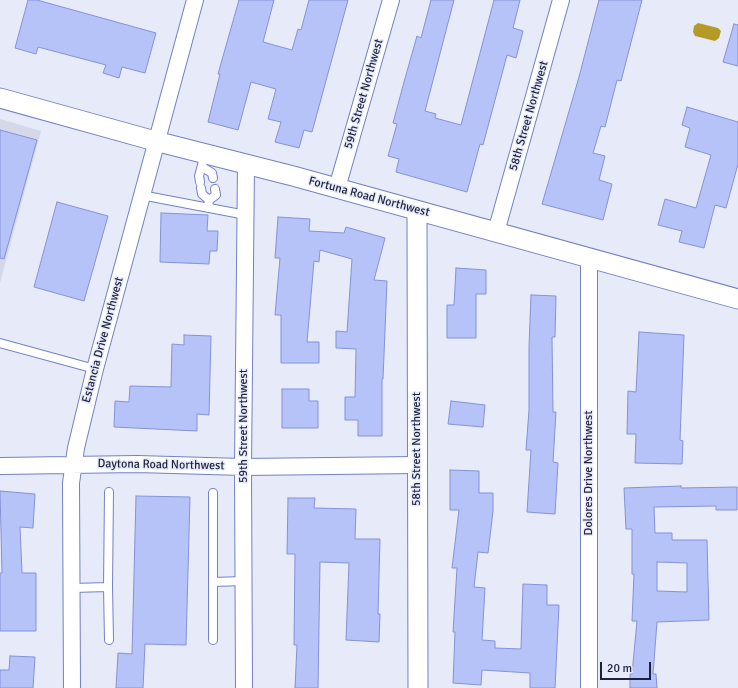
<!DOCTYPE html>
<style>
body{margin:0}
#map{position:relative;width:738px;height:688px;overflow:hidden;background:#e6eaf9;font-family:Signika,sans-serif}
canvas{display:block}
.scale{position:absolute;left:600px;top:662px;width:51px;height:18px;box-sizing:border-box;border:2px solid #1d223d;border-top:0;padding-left:5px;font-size:12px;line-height:14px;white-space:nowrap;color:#1d223d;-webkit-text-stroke:3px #e6eaf9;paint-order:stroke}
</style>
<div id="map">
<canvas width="738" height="688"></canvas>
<div class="scale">20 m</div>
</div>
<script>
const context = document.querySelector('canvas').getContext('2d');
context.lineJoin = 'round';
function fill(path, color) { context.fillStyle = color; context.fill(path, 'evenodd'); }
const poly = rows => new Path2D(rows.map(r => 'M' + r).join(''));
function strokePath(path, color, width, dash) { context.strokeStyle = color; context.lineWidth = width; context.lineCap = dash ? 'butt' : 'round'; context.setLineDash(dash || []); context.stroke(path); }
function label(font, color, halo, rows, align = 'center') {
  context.font = font + ' Signika,sans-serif'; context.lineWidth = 3; context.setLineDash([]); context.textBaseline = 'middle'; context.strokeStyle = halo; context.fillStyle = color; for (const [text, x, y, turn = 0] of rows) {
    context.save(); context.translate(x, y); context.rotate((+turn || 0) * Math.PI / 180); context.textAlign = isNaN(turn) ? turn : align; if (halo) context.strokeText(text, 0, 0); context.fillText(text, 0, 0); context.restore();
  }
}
const built = poly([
 [0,119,41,131,0,283]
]);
const water = poly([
 [698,23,718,28,721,31,719,38,715,41,695,36,693,32,694,26]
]);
const building = poly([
 [28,0,37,0,156,33,145,73,122,67,119,78,103,73,106,65,38,47,36,54,15,48,28,0],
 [239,0,274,0,263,42,292,50,298,29,301,30,309,0,348,0,312,132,304,130,299,148,275,142,281,122,268,119,276,89,251,82,238,130,208,122,220,74,218,74,239,0],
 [431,0,454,0,425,111,436,114,435,118,461,125,494,0,520,0,513,28,523,31,516,58,507,55,483,145,480,144,467,192,396,172,399,159,388,156,397,124,393,123,404,82,417,36,421,38,431,0],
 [599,0,642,0,621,81,617,80,605,127,601,126,593,153,605,156,599,180,612,184,603,220,542,204,579,77,599,0],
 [734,24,738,25,738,66,723,62,734,24],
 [687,107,738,122,738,164,726,208,715,205,704,248,679,242,682,231,658,225,665,199,696,208,711,155,685,147,690,128,682,125,687,107],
 [0,130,37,140,4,259,0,258,0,130],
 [57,202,108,216,84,301,34,287,57,202],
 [161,213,208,215,207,231,218,231,217,251,210,251,209,264,160,262,161,213],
 [278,217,310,219,309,231,344,233,346,227,385,238,374,280,387,281,383,379,382,379,382,436,358,436,358,420,345,420,345,397,355,397,356,349,336,348,336,331,347,332,352,259,320,250,319,262,314,261,307,342,319,342,319,363,281,363,281,315,275,315,280,258,275,258,278,217],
 [456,268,486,270,486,294,476,294,476,338,447,338,447,305,454,305,456,268],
 [531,295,556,296,555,337,552,337,553,412,556,412,553,462,558,463,555,514,527,512,531,450,526,450,529,410,529,347,531,295],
 [639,332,684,335,680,440,683,441,682,464,635,463,636,434,627,434,628,391,636,392,639,332],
 [184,335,211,336,209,415,197,414,197,431,114,427,115,401,129,402,130,386,171,387,172,344,184,345,184,335],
 [282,389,309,389,309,401,318,401,318,428,282,428,282,389],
 [451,401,485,405,483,427,448,424,451,401],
 [450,470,479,471,479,493,493,493,493,511,488,553,478,552,474,587,485,588,482,640,495,641,495,648,521,649,523,584,547,585,547,605,559,605,555,688,530,688,530,673,482,670,481,685,453,683,455,632,453,632,457,568,452,568,459,510,450,510,450,470],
 [681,486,681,488,737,487,737,510,716,510,716,506,654,507,655,533,672,533,672,540,707,540,709,620,657,622,653,674,656,674,657,688,630,688,630,674,632,674,637,621,632,621,634,574,632,574,632,529,626,529,624,488,681,486],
 [657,562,687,563,687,592,657,591,657,562],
 [0,491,35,494,33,528,20,527,22,573,36,573,36,631,0,631,0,573,2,573,0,491],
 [136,496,190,497,186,645,145,644,143,688,116,688,118,653,132,654,136,496],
 [288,498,315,498,314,508,356,509,355,539,380,539,378,614,380,614,379,642,346,640,349,563,320,562,318,688,295,688,297,645,294,645,295,554,287,554,288,498],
 [10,656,35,657,33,688,0,688,0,670,9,670,10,656]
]);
const service = poly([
 [202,167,212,173,213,178],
 [200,182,199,176,205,154],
 [201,188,202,194,209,200,208,208],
 [141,195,246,215],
 [209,200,216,195,215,189],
 [0,343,95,369],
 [213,493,213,582],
 [108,587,109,492],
 [72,588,108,587,109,640],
 [213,640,213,582,244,581]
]);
const minor = poly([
 [337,188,391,0],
 [496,232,561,0],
 [589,259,589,688],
 [0,466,137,464,243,467,417,465],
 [72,688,71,483,76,448,95,369,195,0],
 [244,688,243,467,246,164]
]);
const tertiary = poly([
 [0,98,155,141,293,176,738,299],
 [417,211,418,688]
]);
const streetNames = [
 ["59th Street Northwest",364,94,-74],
 ["58th Street Northwest",529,116,-74],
 ["Fortuna Road Northwest",369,197,15],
 ["Estancia Drive Northwest",103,340,-75],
 ["59th Street Northwest",244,426,-90],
 ["58th Street Northwest",417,449,-90],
 ["Daytona Road Northwest",161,465,1],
 ["Dolores Drive Northwest",589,473,-90]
];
fill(built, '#d4d8e9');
fill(water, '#b69a28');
fill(building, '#b6c3f9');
strokePath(building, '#8492d6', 1);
strokePath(service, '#7481c3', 10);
strokePath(minor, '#7481c3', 18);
strokePath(tertiary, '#7481c3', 21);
strokePath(service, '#fff', 8);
strokePath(minor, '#fff', 16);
strokePath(tertiary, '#fff', 19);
label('12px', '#1d223d', '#e6eaf9', streetNames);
</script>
